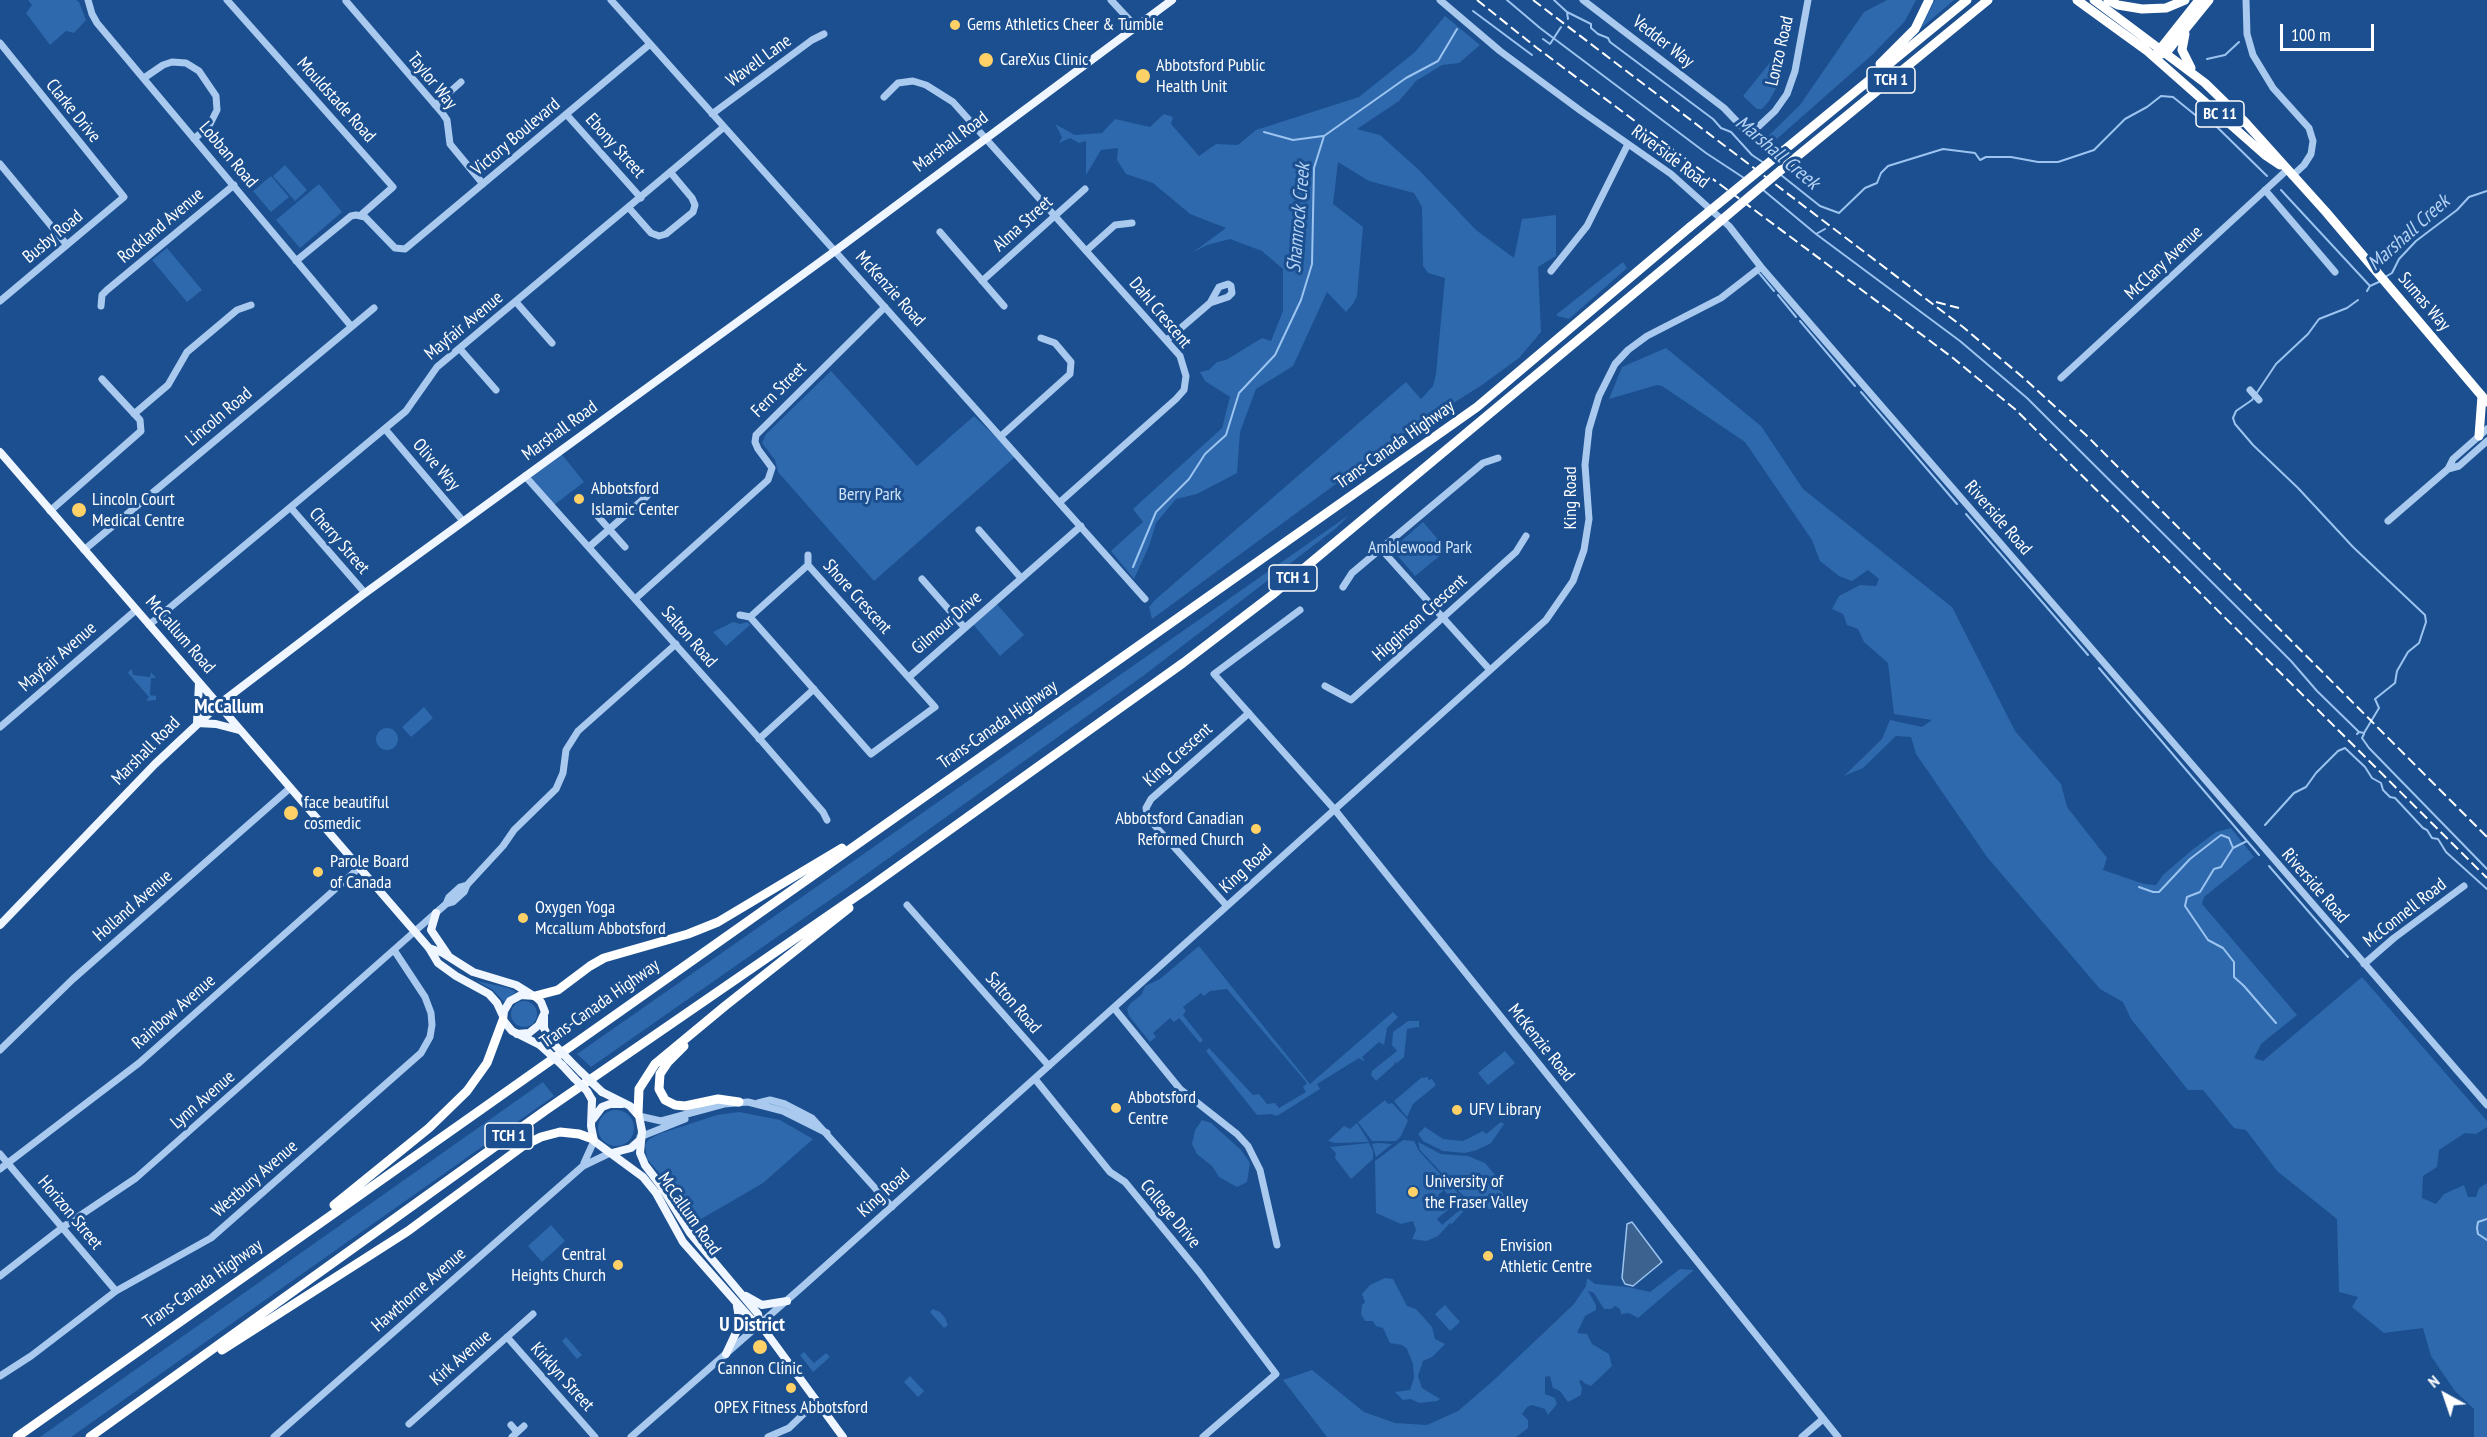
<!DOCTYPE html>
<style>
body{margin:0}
#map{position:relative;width:2487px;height:1437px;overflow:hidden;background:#1b4f8f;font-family:"PT Sans Narrow",sans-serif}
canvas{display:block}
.north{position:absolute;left:2415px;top:1365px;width:60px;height:60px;-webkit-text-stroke:4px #1b4f8f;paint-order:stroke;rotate:320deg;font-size:16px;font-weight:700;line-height:24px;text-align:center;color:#fff}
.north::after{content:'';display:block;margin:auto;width:21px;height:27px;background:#fff;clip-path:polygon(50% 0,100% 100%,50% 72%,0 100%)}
.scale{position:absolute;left:2280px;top:24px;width:94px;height:27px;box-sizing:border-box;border:3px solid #fff;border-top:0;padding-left:8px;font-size:18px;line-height:21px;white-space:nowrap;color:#fff;-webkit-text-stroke:4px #1b4f8f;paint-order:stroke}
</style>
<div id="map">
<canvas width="2487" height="1437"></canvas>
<div class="north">N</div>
<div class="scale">100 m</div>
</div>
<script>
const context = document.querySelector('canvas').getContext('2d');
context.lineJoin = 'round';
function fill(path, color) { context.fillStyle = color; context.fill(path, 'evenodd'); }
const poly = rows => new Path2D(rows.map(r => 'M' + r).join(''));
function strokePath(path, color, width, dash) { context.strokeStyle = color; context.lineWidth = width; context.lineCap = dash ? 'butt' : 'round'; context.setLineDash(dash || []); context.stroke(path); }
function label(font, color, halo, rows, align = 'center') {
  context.font = font + ' "PT Sans Narrow",sans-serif'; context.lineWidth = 6; context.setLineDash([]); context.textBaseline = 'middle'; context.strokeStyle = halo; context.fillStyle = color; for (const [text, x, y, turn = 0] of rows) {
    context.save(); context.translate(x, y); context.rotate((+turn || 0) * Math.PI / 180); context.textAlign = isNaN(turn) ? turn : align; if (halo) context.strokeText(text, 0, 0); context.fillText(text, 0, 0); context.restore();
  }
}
const green = poly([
 [28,0,76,0,79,2,86,20,74,33,66,31,50,45,26,13,32,5],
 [1887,0,1916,0,1905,21,1872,55,1762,152,1759,145,1800,105,1864,12],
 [1935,0,1954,0,1920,29],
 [1445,16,1480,45,1459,63,1442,65,1416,81,1399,101,1357,129,1380,135,1419,170,1476,230,1514,258,1522,219,1556,215,1556,256,1538,267,1541,332,1519,358,1482,385,1404,434,1152,619,1149,607,1156,599,1406,382,1421,399,1433,386,1436,374,1445,278,1428,273,1423,266,1422,207,1414,193,1369,181,1338,162,1333,204,1363,227,1357,296,1353,304,1346,312,1327,292,1293,366,1256,389,1240,432,1237,473,1197,494,1176,499,1156,523,1149,546,1134,579,1111,551,1143,522,1133,509,1222,428,1230,397,1205,381,1200,372,1209,370,1217,362,1226,360,1262,338,1271,341,1283,311,1283,269,1262,251,1230,239,1207,245,1192,253,1226,228,1190,214,1153,183,1126,174,1117,160,1118,148,1101,150,1086,175,1086,141,1079,143,1070,138,1059,143,1062,137,1055,124,1075,135,1102,133,1115,119,1150,127,1164,114,1173,117,1171,124,1199,156,1216,144,1238,145,1256,130,1359,97,1415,52],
 [1781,49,1786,50,1779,83,1769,101,1762,109,1757,109,1743,96],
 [285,165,307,190,295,201,273,176],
 [271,176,289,197,271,212,253,191],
 [319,184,342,212,300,248,276,220],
 [167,248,202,290,187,302,152,260],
 [1623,262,1627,268,1569,319,1557,316,1557,314],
 [1666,348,1761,426,1803,489,1952,607,2015,731,2061,784,2067,807,2107,858,2103,870,2144,884,2156,885,2163,875,2192,850,2216,832,2231,828,2254,857,2204,897,2202,904,2297,1015,2261,1044,2254,1058,2263,1061,2362,977,2487,1121,2487,1127,2476,1134,2465,1133,2439,1150,2437,1167,2423,1176,2422,1198,2436,1204,2444,1194,2464,1185,2468,1197,2476,1197,2479,1188,2487,1183,2487,1437,2474,1437,2474,1409,2455,1391,2431,1356,2423,1328,2384,1333,2352,1307,2358,1297,2339,1292,2337,1219,2277,1171,2246,1130,2234,1128,2203,1090,2188,1090,2131,1019,2123,1002,2100,989,1987,857,1916,754,1911,737,1896,736,1863,768,1844,776,1882,739,1890,720,1922,727,1932,720,1894,714,1888,663,1864,642,1858,629,1847,625,1843,614,1832,609,1839,596,1860,585,1876,586,1879,579,1868,570,1852,581,1839,576,1820,561,1812,540,1745,442,1662,386,1657,385,1609,399,1622,367],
 [831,371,917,466,974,416,1016,456,874,581,778,472,775,460,762,443,766,434],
 [560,452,584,482,554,505,527,477],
 [1349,515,1335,529,1143,676,847,888,591,1067,577,1054],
 [1423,522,1447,550,1415,576,1392,549],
 [995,602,1024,635,1000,656,972,623],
 [733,622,740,624,748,622,750,625,726,646,713,632],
 [130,670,132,670,133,675,150,677,151,672,156,678,151,678,150,695,156,696,156,700,146,701,149,697,128,673],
 [424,707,433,718,411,737,402,727],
 '376 739a11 11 0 1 1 22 0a11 11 0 1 1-22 0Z',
 [1199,946,1310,1084,1393,1012,1398,1017,1387,1028,1384,1045,1379,1042,1362,1057,1365,1062,1359,1058,1317,1084,1320,1089,1277,1116,1271,1114,1257,1115,1206,1051,1209,1048,1253,1095,1259,1094,1267,1104,1275,1103,1279,1108,1306,1092,1303,1087,1307,1083,1227,989,1210,991,1204,996,1201,993,1183,1007,1186,1011,1183,1015,1203,1040,1200,1043,1179,1018,1174,1022,1170,1018,1153,1033,1156,1037,1150,1042,1129,1016,1127,1009,1130,1004,1142,994,1145,986,1160,979],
 [477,981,508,988,516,992,504,1002,493,990],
 '511 1014a13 13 0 1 1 26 0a13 13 0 1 1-26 0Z',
 [1408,1021,1419,1021,1419,1028,1418,1027,1407,1029,1404,1057,1397,1063,1394,1062,1395,1064,1376,1081,1371,1075,1372,1071,1397,1051,1392,1045,1393,1032],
 [1505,1051,1515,1063,1488,1085,1478,1073],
 [1428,1077,1428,1080,1432,1079,1436,1085,1413,1104,1407,1117,1394,1101,1421,1078],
 [543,1082,554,1096,71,1437,40,1437],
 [1385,1100,1388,1104,1392,1103,1408,1120,1407,1123,1401,1136,1396,1141,1372,1141,1358,1122],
 '598 1128a18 18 0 1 1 36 0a18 18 0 1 1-36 0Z',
 [739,1112,780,1120,813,1139,763,1183,696,1222,677,1193,647,1159,645,1145,648,1140,659,1134,717,1115],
 [1202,1120,1211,1123,1241,1150,1250,1163,1247,1182,1237,1187,1219,1177,1212,1166,1197,1154,1192,1144,1195,1130],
 [1501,1122,1504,1124,1491,1143,1477,1150,1465,1153,1443,1151,1423,1141,1418,1134,1425,1127,1443,1139,1463,1141,1483,1131,1486,1134],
 [1357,1123,1369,1142,1335,1143,1328,1141,1344,1126,1350,1129],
 [1403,1140,1414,1141,1419,1151,1469,1205,1452,1224,1450,1223,1438,1236,1426,1241,1412,1239,1416,1230,1413,1221,1401,1224,1376,1213,1375,1161],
 [1444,1190,1461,1209,1442,1225,1437,1219,1450,1208,1438,1195],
 [1418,1142,1441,1154,1468,1156,1485,1163,1502,1183,1497,1188,1503,1193,1505,1203,1499,1210,1476,1207,1470,1203,1420,1150],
 [1369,1143,1373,1151,1373,1159,1351,1179,1335,1158,1336,1153,1330,1147],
 [1378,1143,1391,1144,1392,1144,1376,1157,1372,1144],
 [551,1225,565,1241,542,1262,528,1246],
 [1680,1269,1694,1270,1638,1318,1629,1313,1621,1314,1620,1309,1615,1306,1611,1309,1604,1309,1594,1293,1588,1291,1596,1305,1596,1310,1585,1316,1577,1333,1587,1334,1592,1344,1609,1354,1612,1366,1591,1386,1584,1383,1582,1380,1579,1381,1582,1388,1581,1395,1568,1402,1560,1391,1553,1388,1550,1376,1545,1377,1545,1394,1555,1398,1557,1404,1548,1415,1545,1409,1532,1405,1527,1407,1522,1414,1528,1420,1528,1428,1516,1437,1327,1437,1283,1380,1312,1370,1364,1412,1395,1423,1427,1425,1458,1411,1494,1380,1574,1304,1586,1286,1587,1278,1595,1284,1628,1287,1650,1292],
 [1385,1278,1393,1279,1407,1306,1416,1309,1432,1327,1435,1339,1445,1344,1432,1357,1423,1361,1418,1376,1422,1388,1440,1399,1437,1401,1419,1403,1411,1399,1403,1400,1395,1392,1410,1390,1414,1378,1413,1364,1407,1349,1402,1345,1390,1343,1383,1328,1376,1326,1373,1321,1365,1321,1361,1314,1362,1305,1365,1302,1362,1294,1370,1285],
 [1445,1305,1460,1322,1450,1331,1435,1314],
 [933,1309,940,1312,945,1318,948,1325,944,1328,930,1312],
 [566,1337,582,1355,577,1359,562,1341],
 [804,1352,814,1363,826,1353,830,1357,813,1372,800,1355],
 [910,1376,924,1391,918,1397,904,1382]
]);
const water = poly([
 [1632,1222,1662,1262,1633,1286,1625,1284,1622,1278,1627,1224,1632,1222]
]);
const stream = poly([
 [1507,0,1540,28,1706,153,1744,178],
 [1554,0,1567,12,1591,24,1591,28,1598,34,1608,38,1610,42,1713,119,1721,128,1731,132,1752,155,1764,163],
 [1473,11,1532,55],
 [1567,12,1568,19],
 [1543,39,1550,44,1561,27],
 [2207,59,2225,55,2239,42],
 [1264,132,1293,140,1323,136],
 [1781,175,1820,206,1839,213,1865,188,1877,183,1881,173,1888,166,1943,149,1975,153,1980,160,1986,157,2011,157,2038,162,2058,162,2094,150,2125,119,2147,107,2161,96,2173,97,2199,118,2216,126,2267,176],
 [1762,189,1816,234,1825,229],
 [2281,190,2370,286],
 [1816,234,1960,341,2027,398,2291,661,2317,691,2359,732],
 [1759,273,1774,291],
 [2385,277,2392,273,2399,259,2416,241,2457,210,2469,197,2487,191],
 [2370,286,2381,281],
 [2367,291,2370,286],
 [1778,295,1796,317],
 [1800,321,1855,386],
 [1861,392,1957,504],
 [1966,514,2088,655],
 [1133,567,1156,512,1189,479,1205,454,1226,435,1239,393,1275,355,1301,300,1312,264,1314,168,1324,136,1406,78,1438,61,1457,29],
 [2099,668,2259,855],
 [2357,734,2359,732,2364,733,2379,708,2375,699,2395,683,2397,671,2408,652,2419,643,2426,622,2425,615,2353,547,2298,488,2253,445,2235,424,2233,418,2236,411,2252,400,2276,364,2308,334,2319,319,2347,308,2358,300],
 [2364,734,2362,738,2369,748,2487,869],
 [2265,825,2294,793,2306,787,2316,773,2338,751,2345,748,2365,767,2372,778,2381,783,2383,790,2390,797,2395,798,2423,828,2427,830,2432,838,2438,839,2446,852,2487,889],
 [2247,841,2233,848,2221,867,2214,869,2200,892,2187,897,2185,906,2208,940,2223,948,2234,962,2234,977,2244,986,2276,1023],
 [2269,866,2348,957],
 [2139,887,2153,892,2159,892,2190,859,2221,835,2229,838,2233,848],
 [2487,1219,2478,1222,2477,1228,2478,1234,2487,1240]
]);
const minor = poly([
 [88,0,92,14,97,23,351,326],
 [227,0,393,187,361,215],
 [611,0,1145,599],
 [1111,0,1136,27],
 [1440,0,1500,51,1581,111,1671,174,1729,226,1761,267,2487,1105],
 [1583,0,1724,108,1744,129,1751,129,1759,126,1775,111,1787,94,1795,71,1808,0],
 [2246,0,2247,34,2253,55,2273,88,2309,128,2313,141,2311,154,2304,165,2292,176],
 [346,1,443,114,447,120,450,144,483,184],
 [0,43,124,197,0,301],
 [144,78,163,65,172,62,186,63,199,71,216,96,217,110,209,126,194,139],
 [884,97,898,83,913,81,926,85,953,102,1180,356,1186,376,1184,390,1176,399,1060,502],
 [435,105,461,82],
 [712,114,812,40,824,34],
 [567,115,641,198],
 [0,164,67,245],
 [2265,190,2335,272],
 [629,208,651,233,659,236,666,234,693,212,695,205,692,198,671,173],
 [940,232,1004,306],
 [1086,251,1115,225,1132,223],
 [296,261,351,216,356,215,365,217,395,248,405,249,650,44],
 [1551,271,1587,226,1628,144],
 [982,281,1085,189],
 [516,302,552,343],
 [101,306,102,295,107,290,234,185],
 [1167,340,1210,303,1219,287,1228,284,1231,286,1232,293,1228,297,1210,303],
 [460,349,496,390],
 [2061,378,2287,170],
 [2250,390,2259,400],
 [134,414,168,385,187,352,237,310,251,305],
 [385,429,463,521],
 [1001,436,1070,374,1071,362,1055,343,1041,338],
 [2448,469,2459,466,2487,441],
 [525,476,758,737,823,812,827,820],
 [291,508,365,593],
 [50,511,141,431,140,420,102,379],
 [594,512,625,547],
 [2388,521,2448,469,2453,459,2487,429],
 [979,530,1021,578],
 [589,547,647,496],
 [1381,549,1490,670],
 [84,550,374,308],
 [808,555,808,565],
 [922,579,964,627],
 [1343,587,1352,573,1483,463,1498,458],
 [635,599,768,480,772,468,758,449,755,442,756,435,885,307],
 [1300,610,1214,674,1335,810,1838,1437],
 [740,615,750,617,871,754,935,707,808,565,750,617],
 [149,625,406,411,437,367,724,127],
 [909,677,1081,526],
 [1325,686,1351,700,1516,552,1526,536],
 [0,727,136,610],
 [759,739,814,689],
 [446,904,453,902,464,892,467,885,503,846,514,830,556,789,563,773,566,750,578,731,676,644],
 [907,905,1049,1066],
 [1227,906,1148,818,1146,808,1151,799,1249,713],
 [2364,964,2394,938,2464,886],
 [1114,1008,1180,1089,1237,1134,1248,1146,1260,1170,1277,1245],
 [0,1050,73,979,290,788],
 [1035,1079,1110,1172,1125,1182,1199,1272,1276,1374,1203,1437],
 [758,1103,770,1100,785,1104,812,1118,892,1207],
 [639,1116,661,1121,724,1104,748,1102,783,1111,827,1133],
 [640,1137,685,1119],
 [0,1154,116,1291],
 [584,1163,594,1141],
 [0,1169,139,1063,359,868],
 [0,1276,63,1227,136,1178,414,932,446,904,449,897,460,887,467,885],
 [507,1337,595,1437],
 [0,1376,31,1356,116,1291,211,1238,421,1053,430,1037,432,1025,431,1013,425,997,394,950],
 [409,1424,533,1314],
 [511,1425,517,1432],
 [274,1437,583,1166,610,1153],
 [512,1437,524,1426],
 [631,1437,802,1287,1546,620,1573,581,1584,550,1589,519,1585,465,1589,429,1599,396,1615,364,1628,350,1647,336,1721,298,1761,267],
 [768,1437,789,1428,817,1401],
 [1802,1437,1823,1419]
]);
const major = poly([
 [0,452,429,948,438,963,456,976,489,994,497,1003,503,1016],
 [197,723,216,724,239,730],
 [197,723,199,683],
 [436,913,431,930,448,955],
 [0,925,155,764,218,705,361,596,835,251,1172,0],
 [429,948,443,953,473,972,516,985,532,995],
 [544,1017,544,1028,549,1039],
 [517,1034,529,1033,539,1025,545,1012,541,1002,535,996,521,995,510,1001,504,1011,503,1020,512,1031,540,1045],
 [569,1060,581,1072],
 [562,1065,574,1078],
 [602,1092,630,1106,639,1116,642,1131,640,1153,645,1165,661,1186,690,1233,758,1314,760,1324,843,1437],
 [592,1100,591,1126,594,1141,643,1177,656,1193,683,1242,751,1319,760,1324],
 [593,1119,602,1107,610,1104,622,1104],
 [612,1153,631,1148,640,1140],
 [746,1296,762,1305,787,1301],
 [726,1354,740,1324,737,1306]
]);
const highway = poly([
 [2077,0,2146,50,2265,155,2280,165],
 [2094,0,2205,83,2245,122,2326,212,2487,402],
 [2108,0,2118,5,2142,9,2166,8,2185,0],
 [2185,34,2182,50,2191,68],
 [2157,53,2199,0],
 [2162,54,2166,53,2209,0],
 [1880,64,1915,29,1929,0],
 [1783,151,1967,0],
 [1794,159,1988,0],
 [2479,436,2482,396],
 [535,996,558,990,590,966,604,958,688,934,718,922,842,848],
 [684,1046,668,1062,660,1074,659,1089,665,1100,675,1105,685,1106,718,1099,739,1102],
 [638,1114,639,1089,655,1064,725,1006,849,908],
 [334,1205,429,1128,467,1091,487,1063,503,1020],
 [222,1350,408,1231,523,1146,541,1137,560,1132,579,1134,593,1139],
 [17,1437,1477,407,1690,227],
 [90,1437,546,1110,867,889,1183,663,1272,595,1698,240]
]);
const rail = poly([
 [1477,0,1537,48,1953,358,2016,410,2487,878],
 [1533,0,1963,327,2026,380,2086,435,2487,837],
 [1936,302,1959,308]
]);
const majorBridge = poly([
 [549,1039,569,1060],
 [540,1045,562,1065],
 [581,1072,602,1092],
 [574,1078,587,1091,592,1100]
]);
const highwayBridge = poly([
 [1690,227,1783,151],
 [1698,240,1794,159]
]);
const markers = [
 [955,25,6,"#ffd166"],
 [986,60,8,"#ffd166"],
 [1143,76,8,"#ffd166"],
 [579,499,6,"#ffd166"],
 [79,510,8,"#ffd166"],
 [291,813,8,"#ffd166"],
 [1256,829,6,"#ffd166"],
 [318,872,6,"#ffd166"],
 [523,918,6,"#ffd166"],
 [1116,1108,6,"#ffd166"],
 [1457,1110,6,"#ffd166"],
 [1413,1192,6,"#ffd166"],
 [1488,1256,6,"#ffd166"],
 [618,1265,6,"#ffd166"],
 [760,1347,8,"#ffd166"],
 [791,1388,6,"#ffd166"]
];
const shields = [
 [1891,80,48],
 [2220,114,48],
 [1293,578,48],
 [509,1136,48]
];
const shieldNames = [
 ["TCH 1",1891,80],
 ["BC 11",2220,114],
 ["TCH 1",1293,578],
 ["TCH 1",509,1136]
];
const poiNames = [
 ["Gems Athletics Cheer & Tumble",967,25],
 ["CareXus Clinic",1000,60],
 ["Abbotsford Public",1156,66],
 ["Health Unit",1156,87],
 ["Abbotsford",591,489],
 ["Islamic Center",591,510],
 ["Lincoln Court",92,500],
 ["Medical Centre",92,521],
 ["face beautiful",304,803],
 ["cosmedic",304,824],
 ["Abbotsford Canadian",1244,819,"right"],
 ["Reformed Church",1244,840,"right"],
 ["Parole Board",330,862],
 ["of Canada",330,883],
 ["Oxygen Yoga",535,908],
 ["Mccallum Abbotsford",535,929],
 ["Abbotsford",1128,1098],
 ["Centre",1128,1119],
 ["UFV Library",1469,1110],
 ["University of",1425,1182],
 ["the Fraser Valley",1425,1203],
 ["Envision",1500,1246],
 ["Athletic Centre",1500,1267],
 ["Central",606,1255,"right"],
 ["Heights Church",606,1276,"right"],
 ["Cannon Clinic",760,1369,"center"],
 ["OPEX Fitness Abbotsford",791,1408,"center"]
];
const streetNames = [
 ["Vedder Way",1663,42,38],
 ["Lonzo Road",1780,51,-77],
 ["Wavell Lane",759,61,-36],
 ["Taylor Way",432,81,51],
 ["Mouldstade Road",336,100,48],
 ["Clarke Drive",73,111,51],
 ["Victory Boulevard",516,137,-40],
 ["Marshall Road",951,142,-37],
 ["Ebony Street",615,146,48],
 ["Lobban Road",228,155,50],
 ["Riverside Road",1670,157,37],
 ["Alma Street",1023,224,-42],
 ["Rockland Avenue",161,226,-40],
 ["Busby Road",53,237,-40],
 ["McClary Avenue",2164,263,-43],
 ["McKenzie Road",890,289,48],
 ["Sumas Way",2424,302,50],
 ["Dahl Crescent",1160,313,50],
 ["Mayfair Avenue",464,326,-40],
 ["Fern Street",779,390,-45],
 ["Lincoln Road",219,417,-40],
 ["Marshall Road",560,431,-36],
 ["Trans-Canada Highway",1395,445,-35],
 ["Olive Way",436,465,49],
 ["King Road",1571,498,-90],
 ["Riverside Road",1998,518,49],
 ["Cherry Street",339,541,49],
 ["Shore Crescent",857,597,48],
 ["Higginson Crescent",1420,618,-42],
 ["Gilmour Drive",947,623,-41],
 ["McCallum Road",180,635,49],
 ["Salton Road",689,637,49],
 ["Mayfair Avenue",58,657,-41],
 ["Trans-Canada Highway",998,725,-35],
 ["Marshall Road",146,751,-45],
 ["King Crescent",1178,755,-42],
 ["King Road",1246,869,-42],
 ["Riverside Road",2315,886,49],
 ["Holland Avenue",133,906,-41],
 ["McConnell Road",2405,913,-38],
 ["Salton Road",1013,1003,49],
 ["Trans-Canada Highway",600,1004,-35],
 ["Rainbow Avenue",174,1012,-41],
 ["McKenzie Road",1541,1043,51],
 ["Lynn Avenue",203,1100,-41],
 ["Westbury Avenue",255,1179,-41],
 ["King Road",884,1193,-42],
 ["Horizon Street",70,1213,50],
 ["McCallum Road",689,1214,55],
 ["College Drive",1170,1214,50],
 ["Trans-Canada Highway",203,1284,-35],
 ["Hawthorne Avenue",419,1290,-41],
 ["Kirk Avenue",461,1358,-41],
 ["Kirklyn Street",562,1377,48]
];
const parkNames = [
 ["Berry Park",870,495],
 ["Amblewood Park",1420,548]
];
const waterNames = [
 ["Marshall Creek",1777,153,40],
 ["Shamrock Creek",1299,218,-85],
 ["Marshall Creek",2409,233,-42]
];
const neighbourhoodNames = [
 ["McCallum",229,707],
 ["U District",752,1325]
];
fill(green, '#2e69ad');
fill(water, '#3c6290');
strokePath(water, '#9cc4f0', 1.5);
strokePath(stream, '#9cc4f0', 2);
strokePath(minor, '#a9c9ee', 7);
strokePath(major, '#f0f6ff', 8);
strokePath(highway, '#fff', 9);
strokePath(rail, '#fff', 2, [10, 4.5]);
strokePath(majorBridge, '#f0f6ff', 8);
strokePath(highwayBridge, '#fff', 9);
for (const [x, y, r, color] of markers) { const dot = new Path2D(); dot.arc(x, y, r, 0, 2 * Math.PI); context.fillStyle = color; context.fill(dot); strokePath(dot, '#1b4f8f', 2); }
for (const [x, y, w] of shields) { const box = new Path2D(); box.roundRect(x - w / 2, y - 13, w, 26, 4.5); context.fillStyle = '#1b4f8f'; context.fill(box); strokePath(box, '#fff', 1.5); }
label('bold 16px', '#fff', null, shieldNames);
label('18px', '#fff', '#1b4f8f', poiNames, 'left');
label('18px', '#fff', '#1b4f8f', streetNames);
label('18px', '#cfe3fa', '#1b4f8f', parkNames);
label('italic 20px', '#b5d3f5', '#1b4f8f', waterNames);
label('bold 20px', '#fff', '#1b4f8f', neighbourhoodNames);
</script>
